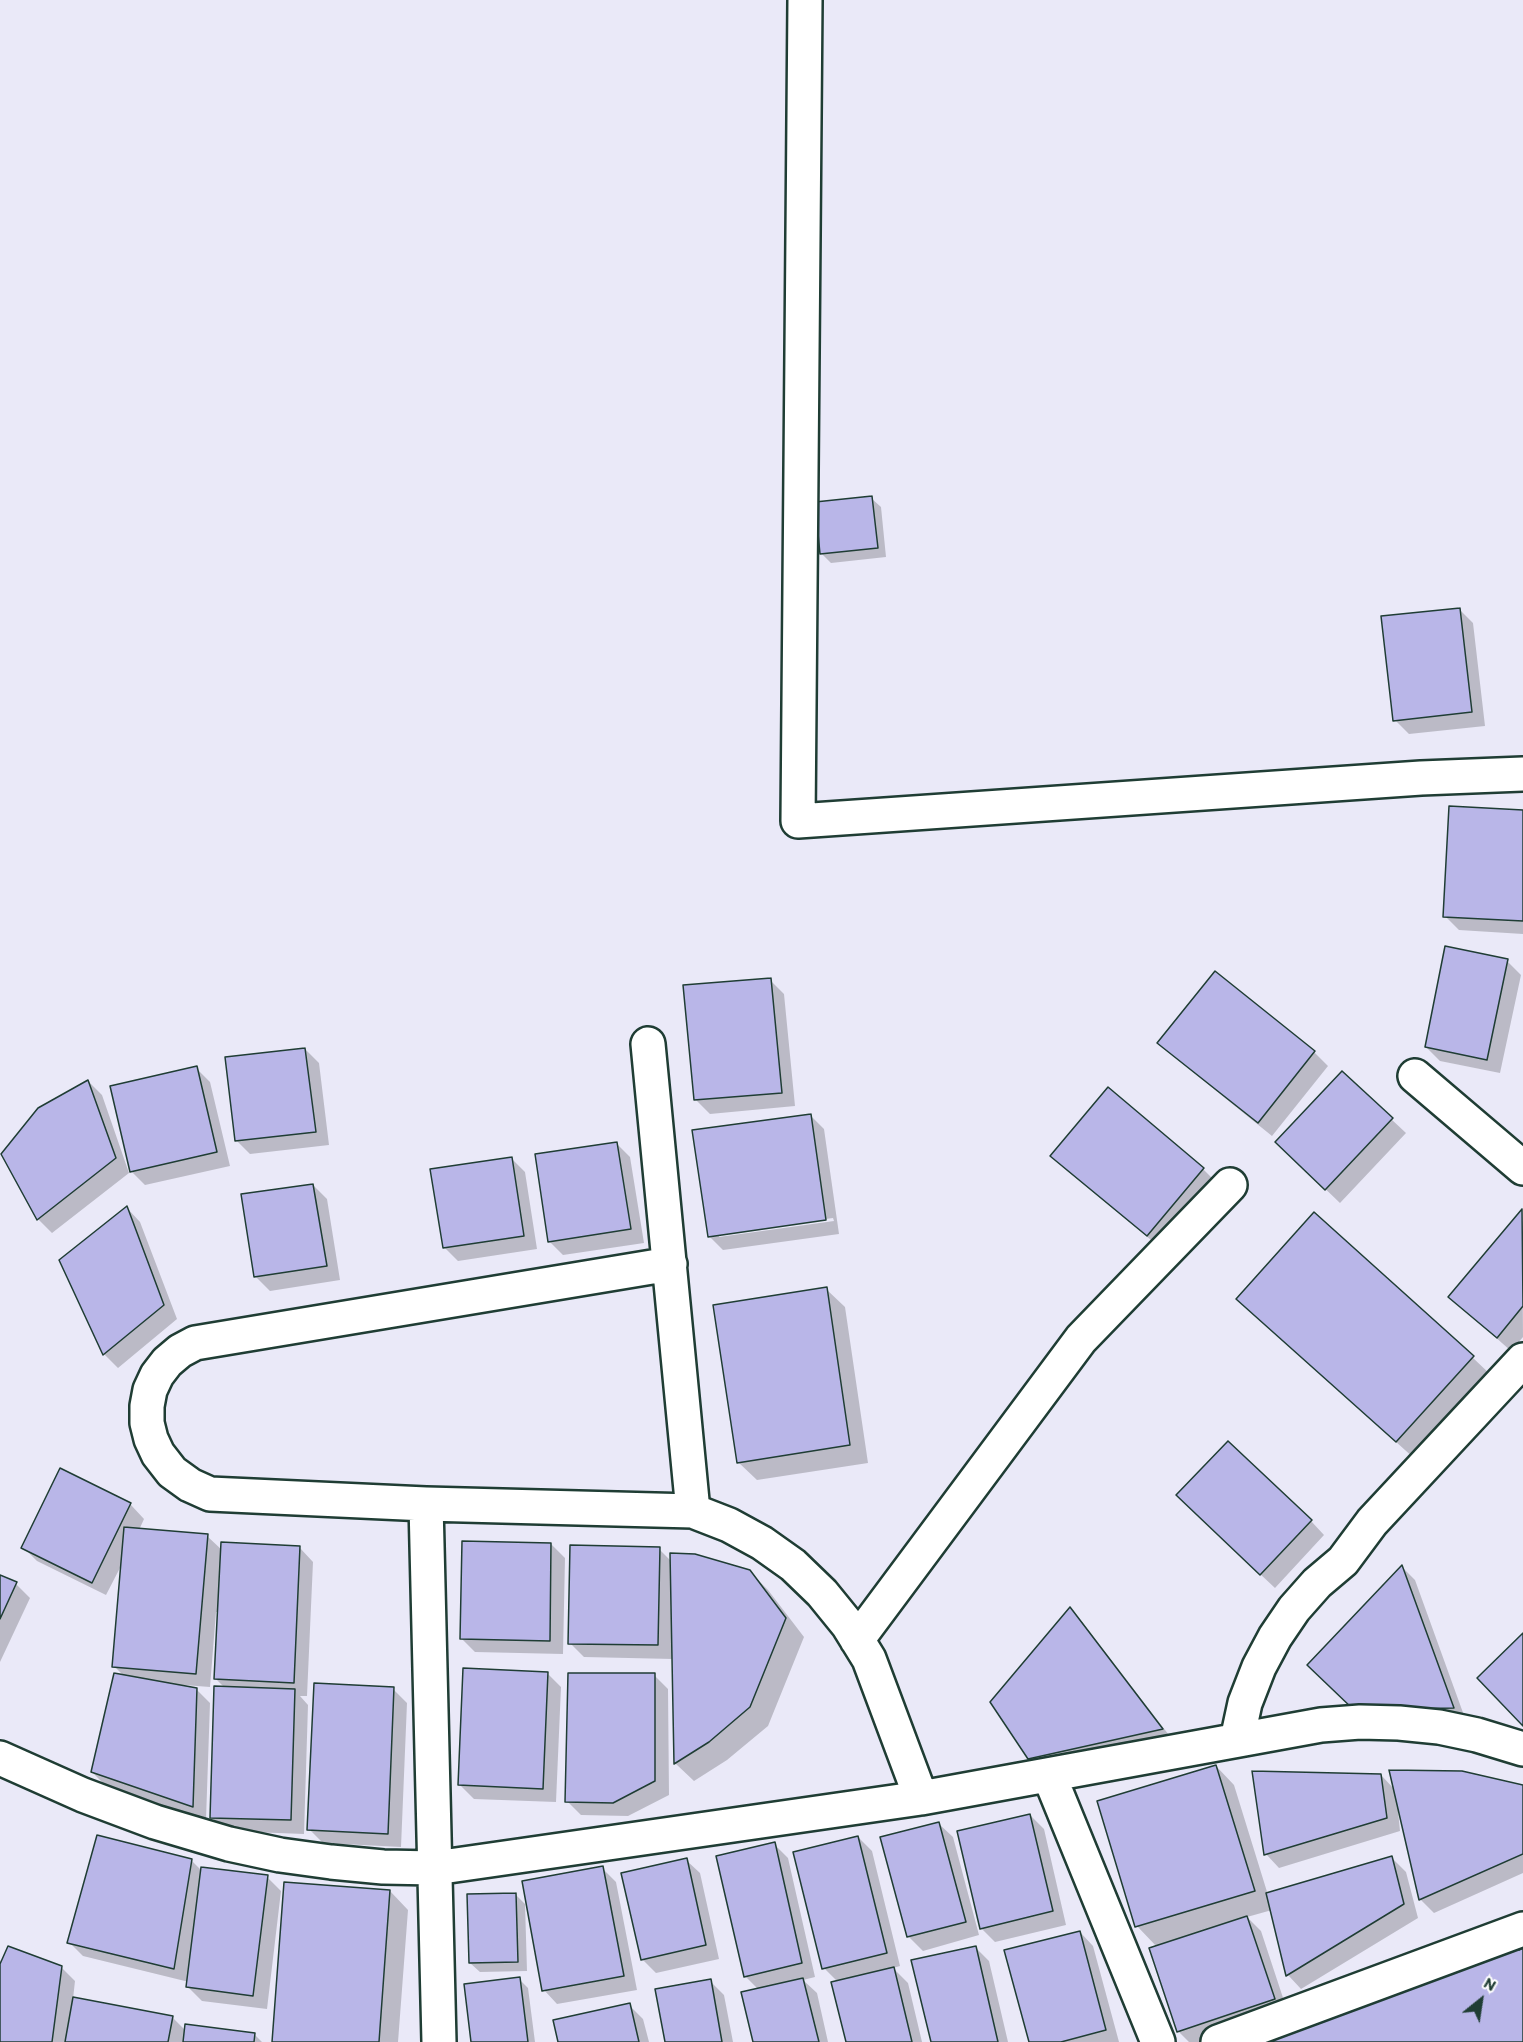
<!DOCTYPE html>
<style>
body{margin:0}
#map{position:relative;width:1523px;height:2042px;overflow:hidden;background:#eae9f8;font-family:Itim,sans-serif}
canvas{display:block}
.north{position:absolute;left:1451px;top:1970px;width:60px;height:60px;-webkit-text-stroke:4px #fff;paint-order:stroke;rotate:30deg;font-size:16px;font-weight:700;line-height:24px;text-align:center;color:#1f3d34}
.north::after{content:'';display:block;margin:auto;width:21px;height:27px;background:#1f3d34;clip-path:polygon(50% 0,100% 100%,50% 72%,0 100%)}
</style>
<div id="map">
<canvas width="1523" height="2042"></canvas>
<div class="north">N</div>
</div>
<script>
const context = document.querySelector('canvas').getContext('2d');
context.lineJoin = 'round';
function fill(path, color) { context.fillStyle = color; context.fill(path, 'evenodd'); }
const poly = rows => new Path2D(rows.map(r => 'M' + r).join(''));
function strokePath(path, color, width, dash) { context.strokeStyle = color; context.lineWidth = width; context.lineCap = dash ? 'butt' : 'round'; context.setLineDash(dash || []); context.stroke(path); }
const shadow = poly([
 [871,498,881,507,886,557,831,563,822,554],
 [1459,609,1473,623,1485,726,1409,734,1395,720],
 [1523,811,1523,934,1459,930,1445,916],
 [1507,961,1521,975,1500,1073,1440,1061,1426,1047],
 [1215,973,1314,1052,1328,1066,1272,1136,1173,1056,1159,1042],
 [770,980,784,994,795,1106,710,1114,696,1100],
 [305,1049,319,1063,329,1145,250,1154,236,1140],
 [196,1068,210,1082,230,1166,145,1185,131,1171],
 [1342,1073,1406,1133,1340,1203,1291,1156],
 [88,1081,102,1095,129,1173,52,1233,38,1219],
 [1108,1089,1203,1169,1217,1183,1162,1249,1066,1170,1052,1156],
 [810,1115,824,1129,839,1234,723,1250,709,1236],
 [833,1218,834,1221,719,1237,719,1234],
 [616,1143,630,1157,644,1243,563,1255,549,1241],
 [511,1158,525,1172,537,1249,458,1261,444,1247],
 [313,1185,327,1199,340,1280,270,1291,256,1277],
 [127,1208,140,1222,177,1319,118,1368,104,1354,60,1261],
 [1522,1211,1523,1337,1511,1351,1450,1297],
 [826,1289,845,1307,868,1463,757,1480,738,1462],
 [1257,1317,1472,1357,1491,1375,1415,1459],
 [61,1470,131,1505,144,1519,139,1530,207,1536,222,1550,300,1548,313,1562,307,1696,300,1696,308,1705,304,1834,225,1831,211,1817,225,1688,215,1678,219,1612,216,1612,210,1687,184,1685,184,1687,196,1689,210,1703,206,1820,106,1786,92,1772,124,1676,114,1666,122,1564,106,1595,37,1561,23,1547],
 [1191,1509,1311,1521,1324,1535,1275,1588],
 [551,1544,565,1558,563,1654,475,1652,461,1638],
 [659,1549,671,1561,749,1571,768,1590,804,1637,768,1726,727,1760,694,1781,676,1764,673,1659,584,1657,570,1643],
 [1402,1567,1415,1580,1466,1721,1369,1724],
 [0,1576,16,1584,30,1598,0,1662],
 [1070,1609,1083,1623,1175,1743,1043,1773,1029,1758],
 [547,1673,561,1687,556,1802,474,1799,460,1785],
 [654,1675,668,1689,669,1795,628,1816,581,1815,567,1801],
 [393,1689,407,1703,401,1847,323,1843,309,1829],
 [1216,1766,1234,1785,1268,1895,1392,1858,1406,1872,1418,1918,1301,1989,1288,1975,1272,1910,1247,1917,1261,1931,1288,2013,1200,2042,1189,2042,1178,2031,1157,1947,1137,1926],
 [1381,1775,1395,1790,1523,1787,1523,1873,1434,1913,1420,1899,1400,1810,1398,1811,1400,1831,1279,1868,1266,1854],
 [1030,1815,1044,1829,1066,1925,995,1942,981,1928],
 [939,1824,953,1837,979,1935,923,1951,909,1937,882,1838],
 [858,1837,872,1851,900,1966,893,1968,908,1983,922,2042,848,2042,838,1982,824,1968],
 [774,1844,788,1858,815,1977,803,1980,817,1993,828,2042,755,2042,759,1990,745,1976],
 [191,1860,202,1871,267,1877,281,1891,267,2009,202,2001,188,1987,189,1982,83,1956,69,1942],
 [686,1860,700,1873,719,1959,656,1973,642,1959],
 [602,1868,616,1882,637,1990,557,2004,544,1990],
 [390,1891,408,1910,398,2042,274,2042],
 [516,1895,525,1904,527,1971,480,1972,470,1963],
 [1080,1932,1093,1946,1119,2042,1030,2042],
 [975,1947,989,1961,1008,2042,932,2042],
 [0,1960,2,1963,61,1967,75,1981,73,1999,172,2017,185,2030,255,2035,262,2042,0,2042],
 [519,1979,528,1988,535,2042,473,2042],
 [710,1981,724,1995,733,2042,666,2042],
 [629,2005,643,2019,649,2042,559,2042]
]);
const building = poly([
 [872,496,878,548,820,554,815,502,872,496],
 [1460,608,1472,712,1393,721,1381,616,1460,608],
 [1449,806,1523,810,1523,921,1443,917,1449,806],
 [1445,946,1508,959,1487,1060,1425,1047,1445,946],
 [1215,971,1315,1051,1258,1123,1157,1043,1215,971],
 [771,978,782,1093,694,1100,683,985,771,978],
 [305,1048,316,1132,235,1141,225,1057,305,1048],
 [197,1066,217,1152,130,1172,110,1086,197,1066],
 [1342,1071,1393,1118,1325,1190,1275,1142,1342,1071],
 [88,1080,116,1158,37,1220,1,1154,38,1108,88,1080],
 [1108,1087,1204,1168,1147,1236,1050,1156,1108,1087],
 [811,1114,826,1220,708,1237,692,1130,811,1114],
 [617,1142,631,1229,548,1242,535,1154,617,1142],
 [512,1157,524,1236,443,1248,430,1169,512,1157],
 [313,1184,327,1266,254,1277,241,1194,313,1184],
 [127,1206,164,1305,103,1355,59,1260,127,1206],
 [1522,1209,1523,1306,1497,1338,1448,1297,1522,1209],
 [1314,1212,1474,1356,1396,1442,1236,1299,1314,1212],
 [827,1287,850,1445,737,1463,713,1305,827,1287],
 [1228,1441,1312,1520,1260,1575,1176,1495,1228,1441],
 [60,1468,131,1503,92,1583,21,1548,60,1468],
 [124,1527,208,1534,196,1674,112,1667,124,1527],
 [462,1541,551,1543,550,1641,460,1639,462,1541],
 [221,1542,300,1546,294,1683,214,1679,221,1542],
 [570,1545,660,1547,658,1645,568,1644,570,1545],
 [670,1553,695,1554,750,1570,786,1618,750,1707,709,1742,674,1764,670,1553],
 [1402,1565,1454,1708,1354,1710,1307,1665,1402,1565],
 [0,1575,17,1582,0,1619,0,1575],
 [1070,1607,1163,1729,1028,1759,990,1702,1070,1607],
 [1523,1633,1523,1726,1477,1678,1523,1633],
 [463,1668,548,1672,543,1789,458,1785,463,1668],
 [114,1673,197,1688,193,1807,91,1772,114,1673],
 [568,1673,655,1673,655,1781,613,1803,565,1802,568,1673],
 [314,1683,394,1687,388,1834,307,1830,314,1683],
 [214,1686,295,1689,291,1820,210,1818,214,1686],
 [1216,1765,1255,1891,1135,1927,1097,1801,1216,1765],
 [1389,1770,1462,1771,1523,1785,1523,1854,1419,1900,1389,1770],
 [1252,1771,1381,1774,1387,1818,1264,1855,1252,1771],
 [1030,1814,1053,1911,980,1929,957,1831,1030,1814],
 [939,1822,966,1922,907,1937,880,1837,939,1822],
 [97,1835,192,1859,174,1969,67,1943,97,1835],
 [858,1836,887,1953,822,1969,793,1852,858,1836],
 [775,1842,802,1963,744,1977,716,1856,775,1842],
 [1392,1856,1404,1904,1286,1976,1266,1893,1392,1856],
 [687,1858,706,1945,641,1960,621,1873,687,1858],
 [603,1866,624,1976,542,1991,522,1881,603,1866],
 [201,1867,268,1875,253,1996,186,1987,201,1867],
 [284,1882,390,1890,379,2042,272,2042,284,1882],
 [516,1893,518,1962,469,1963,467,1894,516,1893],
 [1247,1916,1275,1999,1177,2032,1149,1948,1247,1916],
 [1080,1931,1106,2030,1061,2042,1029,2042,1004,1950,1080,1931],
 [1515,1939,1519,1950,1523,1948,1523,2042,1274,2042,1272,2039,1515,1939],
 [8,1946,62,1966,52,2042,0,2042,0,1964,8,1946],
 [976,1946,998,2042,931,2042,911,1960,976,1946],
 [894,1967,912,2042,846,2042,831,1982,894,1967],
 [520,1977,528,2042,471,2042,464,1984,520,1977],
 [803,1978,819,2042,753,2042,741,1992,803,1978],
 [711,1979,722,2042,665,2042,655,1989,711,1979],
 [73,1997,173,2016,168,2042,65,2042,73,1997],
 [630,2003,639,2042,558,2042,553,2020,630,2003],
 [185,2024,255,2033,254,2042,183,2042,185,2024]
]);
const street = poly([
 [805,0,798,821,1421,778,1523,774],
 [648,1044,693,1511],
 [1415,1076,1523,1168],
 [670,1264,195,1343,180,1351,167,1362,157,1375,150,1390,147,1406,147,1423,151,1439,158,1454,172,1472,190,1485,210,1494,426,1504,693,1511,729,1525,762,1543,793,1565,822,1593,848,1625,869,1659,921,1798],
 [426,1504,439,2042],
 [857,1640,1081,1339,1230,1185],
 [1237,1740,1245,1703,1259,1667,1275,1637,1294,1609,1317,1583,1343,1561,1372,1522,1523,1360],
 [0,1758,83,1795,155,1822,229,1844,280,1855,331,1862,383,1867,435,1868,921,1798,1321,1725,1360,1722,1399,1723,1439,1727,1477,1735,1523,1749],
 [1049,1775,1158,2042]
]);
const secondary = poly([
 [1218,2042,1523,1929]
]);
fill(shadow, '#0003');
fill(building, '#b9b6e8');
strokePath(building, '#1f3d34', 1.5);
strokePath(street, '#1f3d34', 38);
strokePath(secondary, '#1f3d34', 38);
strokePath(street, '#fff', 33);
strokePath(secondary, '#fff', 33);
</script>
